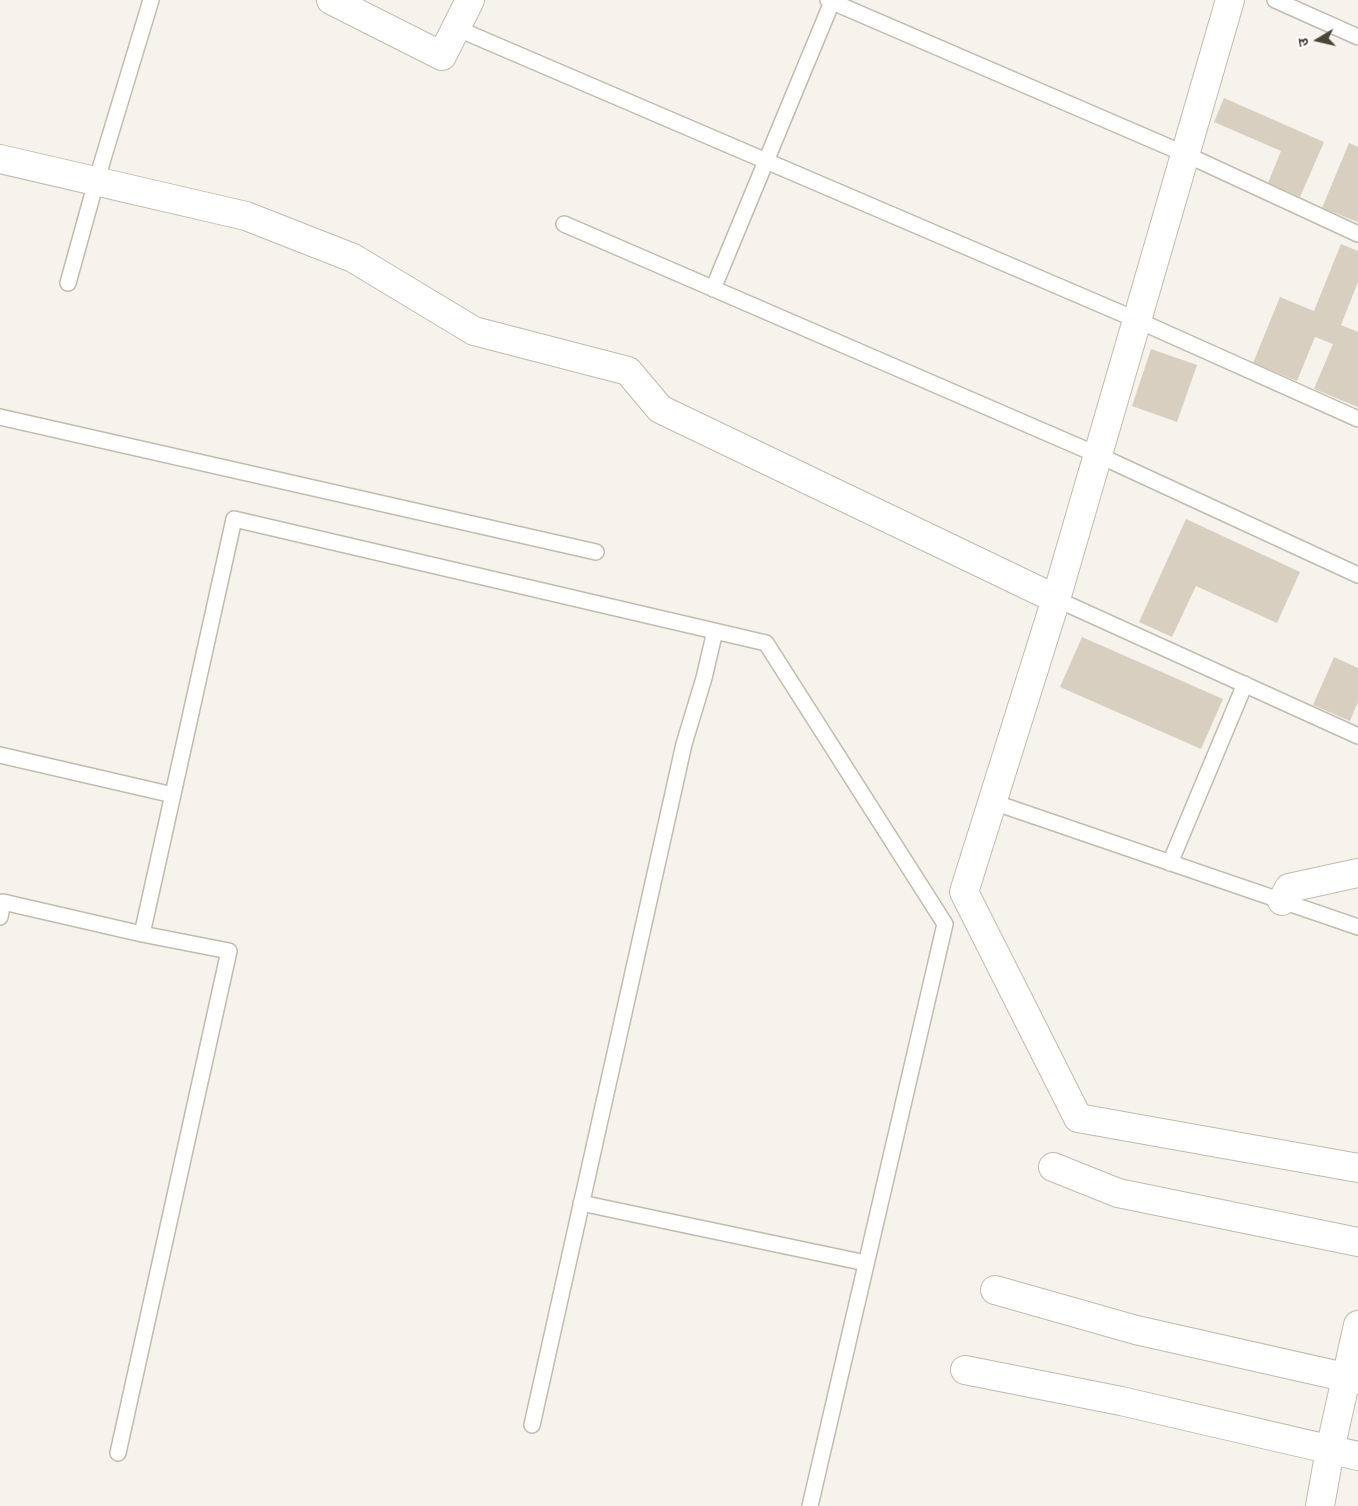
<!DOCTYPE html>
<meta charset="utf-8">
<style>
body{margin:0}
#map{position:relative;width:1358px;height:1506px;overflow:hidden;background:#f6f3ec;font-family:"Public Sans","Noto Sans Devanagari",sans-serif}
canvas{display:block}
.north{position:absolute;left:1293px;top:15px;width:50px;height:50px;-webkit-text-stroke:4px #fff;paint-order:stroke;rotate:261deg;font-size:14px;font-weight:700;line-height:20px;text-align:center;color:#4b4439}
.north::after{content:'';display:block;margin:auto;width:18px;height:22px;background:#4b4439;clip-path:polygon(50% 0,100% 100%,50% 72%,0 100%)}
</style>
<div id="map">
<canvas width="1358" height="1506"></canvas>
<div class="north">उ</div>
</div>
<script>
const context = document.querySelector('canvas').getContext('2d');
context.lineJoin = 'round';
function fill(path, color) { context.fillStyle = color; context.fill(path, 'evenodd'); }
const poly = rows => new Path2D(rows.map(r => 'M' + r).join(''));
function strokePath(path, color, width, dash) { context.strokeStyle = color; context.lineWidth = width; context.lineCap = dash ? 'butt' : 'round'; context.setLineDash(dash || []); context.stroke(path); }
const building = poly([
 [1224,98,1324,142,1300,197,1268,183,1281,151,1214,122],
 [1349,143,1358,147,1358,222,1322,208],
 [1341,244,1358,251,1358,282,1341,325,1358,332,1358,407,1314,389,1333,344,1315,337,1297,381,1253,363,1280,297,1314,311],
 [1151,349,1197,365,1177,422,1132,406],
 [1186,519,1300,572,1277,623,1196,586,1172,637,1139,622],
 [1082,637,1223,699,1201,749,1060,687],
 [1334,657,1358,668,1358,702,1350,721,1313,705]
]);
const lane = poly([
 [828,0,1185,154,1358,234],
 [1275,0,1358,37],
 [456,28,1137,320,1358,419],
 [564,224,1098,455,1358,575],
 [68,283,96,182,151,0],
 [713,289,832,2],
 [0,417,596,552],
 [1056,599,1358,736],
 [0,755,173,795],
 [993,802,1358,927],
 [1170,863,1245,684],
 [0,917,3,902,142,934,229,951,118,1453],
 [142,934,234,519,766,643,945,924,810,1506],
 [581,1203,866,1263],
 [532,1425,684,744,704,678,715,631]
]);
const street = poly([
 [331,0,442,56,470,0],
 [1230,0,1056,599,964,892,1078,1118,1358,1168],
 [0,159,246,216,353,258,474,331,628,371,660,409,1056,599],
 [1282,901,1289,888,1358,873],
 [1053,1167,1118,1193,1358,1242],
 [995,1290,1136,1330,1358,1380],
 [965,1370,1121,1401,1358,1456],
 [1320,1506,1330,1450,1358,1325]
]);
fill(building, '#d8cfc1');
strokePath(lane, '#c2bbae', 18);
strokePath(street, '#c2bbae', 30);
strokePath(lane, '#fff', 15);
strokePath(street, '#fff', 28);
</script>
